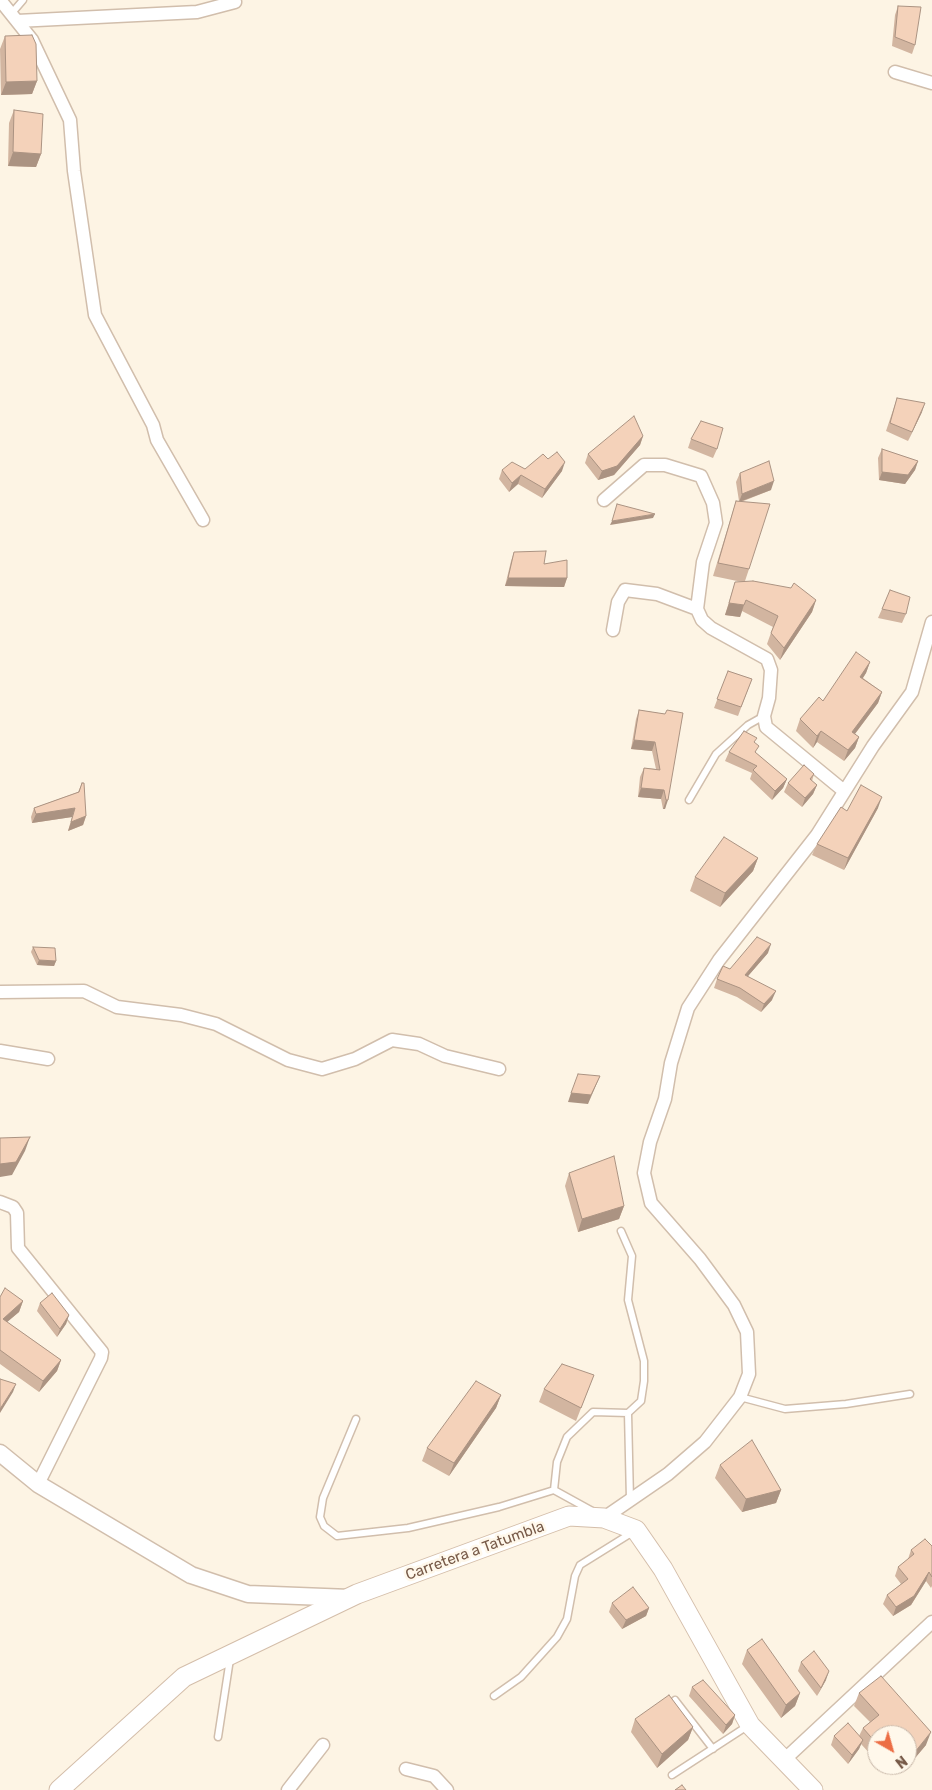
<!DOCTYPE html>
<style>
body{margin:0}
#map{position:relative;width:932px;height:1790px;overflow:hidden;background:#fdf4e4;font-family:Rubik,sans-serif}
canvas{display:block}
.north{position:absolute;left:867px;top:1725px;width:50px;height:50px;box-sizing:border-box;background:#fff8eb;border:1px solid #c9b9aa;border-radius:50%;rotate:142deg;font-size:14px;font-weight:700;line-height:20px;text-align:center;color:#775a48}
.north::after{content:'';display:block;margin:auto;width:18px;height:22px;background:#ec6d44;clip-path:polygon(50% 0,100% 100%,50% 72%,0 100%)}
</style>
<div id="map">
<canvas width="932" height="1790"></canvas>
<div class="north">N</div>
</div>
<script>
const context = document.querySelector('canvas').getContext('2d');
context.lineJoin = 'round';
const poly = rows => new Path2D(rows.map(r => 'M' + r).join(''));
function strokePath(path, color, width, dash) { context.strokeStyle = color; context.lineWidth = width; context.lineCap = dash ? 'butt' : 'round'; context.setLineDash(dash || []); context.stroke(path); }
function fill(path, color) { context.fillStyle = color; context.fill(path, 'evenodd'); }
function label(font, color, halo, rows, align = 'center') {
  context.font = font + ' Rubik,sans-serif'; context.lineWidth = 5; context.setLineDash([]); context.textBaseline = 'middle'; context.strokeStyle = halo; context.fillStyle = color; for (const [text, x, y, turn = 0] of rows) {
    context.save(); context.translate(x, y); context.rotate((+turn || 0) * Math.PI / 180); context.textAlign = isNaN(turn) ? turn : align; if (halo) context.strokeText(text, 0, 0); context.fillText(text, 0, 0); context.restore();
  }
}
const service = poly([
 [11,14,23,0],
 [689,800,716,754,748,725,764,716],
 [621,1231,632,1256,628,1300,644,1361,644,1381,641,1401,628,1413,630,1500],
 [740,1397,785,1409,846,1404,910,1394],
 [356,1419,323,1498,320,1517,324,1526,337,1536,408,1528,499,1507,554,1490,594,1512],
 [554,1490,557,1462,567,1437,593,1412,628,1413],
 [494,1696,521,1677,557,1637,567,1619,575,1576,580,1565,633,1532],
 [675,1700,713,1749],
 [218,1737,230,1659],
 [672,1775,749,1725]
]);
const minor = poly([
 [0,0,32,40,70,120,74,171,95,315,153,425,157,440,203,520],
 [17,21,197,12,235,2],
 [895,72,932,83],
 [604,500,644,465,665,465,701,476,713,503,716,523,703,562,697,609],
 [613,630,618,602,625,590,657,594,697,609,702,620,711,628,767,659,771,670,769,698,764,716,766,727,844,791],
 [0,992,84,991,117,1007,181,1015,216,1024,288,1060,322,1069,355,1059,392,1040,419,1044,445,1056,499,1069],
 [0,1051,48,1059],
 [0,1202,13,1207,17,1213,18,1248,102,1352,101,1358,38,1484],
 [604,1518,668,1474,705,1442,740,1397,749,1374,747,1332,734,1305,700,1259,651,1203,644,1173,650,1142,665,1099,671,1063,688,1008,719,960,817,835,873,746,912,692,932,622],
 [784,1760,932,1622],
 [406,1769,434,1776,447,1790],
 [288,1790,323,1745]
]);
const tertiary = poly([
 [0,1453,38,1484,191,1575,248,1594,350,1598]
]);
const secondary = poly([
 [59,1790,184,1677,357,1594,569,1516,604,1518,636,1530,663,1569,750,1725,813,1790]
]);
const wall = poly([
 [898,6,915,45,912,54,892,46,895,15],
 [5,36,37,81,32,94,1,95,0,49],
 [14,110,41,154,36,167,8,166,9,123],
 [897,398,922,412,908,441,886,431],
 [643,436,640,445,614,475,598,480,585,463,588,454],
 [691,439,717,449,713,458,688,448],
 [882,449,918,461,915,470,905,484,879,480,878,458],
 [525,469,562,471,542,498,518,484,509,492,499,479,502,470],
 [740,473,771,490,741,502,749,569,745,581,816,600,812,612,780,660,767,644,773,627,742,611,740,617,725,615,735,582,742,582,713,576,732,514,736,501,739,501,736,482],
 [514,552,544,564,567,578,564,587,505,586,511,561],
 [882,609,906,614,902,623,878,618],
 [870,662,866,673,863,678,882,692,878,703,855,734,859,737,855,748,844,761,817,742,813,748,796,731,800,719],
 [728,671,752,679,738,716,714,708],
 [639,710,665,714,683,713,665,809,663,809,661,799,638,797,640,777,644,768,656,769,652,751,631,749,636,719],
 [755,743,756,753,787,779,783,788,772,800,750,779,752,773,725,761,729,752],
 [814,774,812,781,817,785,813,794,802,807,784,792,788,783],
 [82,783,86,816,83,825,68,831,72,817,32,823,31,817,34,808,78,792],
 [878,808,844,870,812,855,817,844,847,811],
 [758,858,753,871,720,907,690,891,695,877],
 [33,947,56,961,54,966,37,965,31,952],
 [768,953,748,976,772,1000,761,1012,737,997,714,988,717,979,730,969],
 [569,1173,624,1206,619,1219,578,1232,565,1186],
 [0,1297,23,1301,19,1312,7,1322,61,1360,57,1371,39,1392,0,1364],
 [40,1303,69,1315,66,1324,57,1337,37,1311],
 [594,1375,576,1421,539,1402,544,1389],
 [501,1395,496,1408,449,1476,422,1461,427,1448],
 [720,1465,781,1490,776,1503,742,1512,715,1478],
 [932,1546,932,1586,931,1588,926,1581,911,1605,893,1616,883,1604,887,1595,901,1584,895,1576,898,1567,908,1559,911,1550],
 [612,1603,649,1608,646,1616,622,1629,609,1612],
 [747,1650,800,1693,795,1706,781,1718,742,1664],
 [801,1662,826,1680,817,1696,798,1671],
 [692,1687,735,1715,732,1724,723,1734,689,1696],
 [859,1693,926,1745,910,1764,907,1761,907,1735,877,1735,877,1755,873,1757,861,1744,859,1749,848,1764,831,1745,834,1736,859,1736,863,1728,870,1722,854,1706],
 [635,1719,693,1727,688,1740,657,1768,631,1732]
]);
const shadedWall = poly([
 [37,81,32,94,1,95,6,82],
 [13,152,41,154,36,167,8,166],
 [925,403,922,412,908,441,912,432],
 [643,436,640,445,614,475,598,480,602,471],
 [918,461,915,470,905,484,879,480,882,472],
 [565,462,562,471,542,498,545,489],
 [521,475,518,484,509,492,512,483],
 [774,481,771,490,739,502,742,494],
 [655,514,653,518,610,525,612,521],
 [508,578,567,578,564,587,505,586],
 [816,600,812,612,780,660,784,648],
 [729,603,744,605,740,617,725,615],
 [870,662,866,673,856,688,860,677],
 [882,692,878,703,848,743,852,732],
 [821,731,817,742,813,748,817,736],
 [859,737,855,748,844,761,848,750],
 [634,740,655,742,652,751,631,749],
 [787,779,783,788,772,800,775,791],
 [817,785,813,794,802,807,805,798],
 [641,788,664,790,661,799,638,797],
 [882,797,878,808,844,870,848,858],
 [666,800,668,800,665,809,663,809],
 [75,808,72,817,32,823,36,814],
 [86,816,83,825,68,831,71,822],
 [758,858,753,871,720,907,725,893],
 [771,944,768,953,742,983,745,975],
 [39,960,56,961,54,966,37,965],
 [776,991,772,1000,761,1012,764,1004],
 [600,1076,588,1104,568,1102,571,1093],
 [30,1137,25,1151,12,1175,0,1177,0,1164],
 [624,1206,619,1219,578,1232,582,1219],
 [23,1301,19,1312,0,1328,3,1319],
 [69,1315,66,1324,57,1337,60,1329],
 [61,1360,57,1371,39,1392,43,1381],
 [16,1384,13,1392,0,1413,0,1409],
 [501,1395,496,1408,449,1476,454,1463],
 [781,1490,776,1503,742,1512,746,1499],
 [929,1572,926,1581,911,1605,893,1616,896,1607],
 [649,1608,646,1616,622,1629,626,1620],
 [829,1671,826,1680,817,1696,821,1688],
 [800,1693,795,1706,781,1718,786,1705],
 [735,1715,732,1724,723,1734,726,1725],
 [693,1727,688,1740,657,1768,662,1754],
 [931,1732,926,1745,910,1764,915,1752],
 [863,1740,859,1749,848,1764,852,1755],
 [877,1747,877,1755,873,1757]
]);
const building = poly([
 [898,6,921,7,915,45,895,37,898,6],
 [32,35,36,44,37,81,6,82,5,36,32,35],
 [14,110,43,114,41,154,13,152,14,110],
 [897,398,925,403,912,432,890,423,897,398],
 [634,416,643,436,617,466,602,471,588,454,634,416],
 [701,421,723,428,717,449,691,439,701,421],
 [882,449,918,461,908,475,882,472,882,449],
 [557,452,565,462,545,489,521,475,512,483,502,470,512,462,525,469,543,454,548,459,557,452],
 [769,461,774,481,742,494,740,473,769,461],
 [736,501,770,504,749,569,718,563,736,501],
 [617,504,655,514,612,521,617,504],
 [546,551,544,564,567,560,567,578,508,578,514,552,546,551],
 [753,581,791,588,794,583,816,600,784,648,771,633,778,616,746,600,744,605,729,603,735,582,753,581],
 [890,590,910,597,906,614,882,609,890,590],
 [856,652,870,662,860,677,882,692,852,732,859,737,848,750,821,731,817,736,800,719,819,697,823,701,856,652],
 [728,671,752,679,741,707,717,699,728,671],
 [639,710,665,714,667,710,683,713,668,800,666,800,664,790,641,788,644,768,660,770,655,742,634,740,639,710],
 [744,731,757,738,754,742,759,746,755,752,787,779,775,791,753,770,757,766,729,752,744,731],
 [804,765,814,774,810,779,817,785,805,798,788,783,804,765],
 [82,783,84,783,86,816,71,822,75,808,36,814,34,808,79,792,82,783],
 [861,785,882,797,848,858,817,844,841,807,847,811,861,785],
 [724,837,758,858,725,893,695,877,724,837],
 [757,937,771,944,745,975,776,991,764,1004,740,988,717,979,723,966,730,969,757,937],
 [33,947,55,948,56,961,39,960,33,947],
 [578,1074,600,1076,591,1095,571,1093,578,1074],
 [30,1137,16,1162,0,1164,0,1138,30,1137],
 [614,1156,624,1206,582,1219,569,1173,614,1156],
 [5,1288,23,1301,3,1319,61,1360,43,1381,0,1350,0,1297,5,1288],
 [52,1293,69,1315,60,1329,40,1303,52,1293],
 [562,1364,594,1375,581,1408,544,1389,562,1364],
 [0,1379,16,1384,0,1409,0,1379],
 [476,1381,501,1395,454,1463,427,1448,476,1381],
 [752,1440,781,1490,746,1499,720,1465,752,1440],
 [925,1539,932,1546,932,1577,929,1572,914,1596,896,1607,887,1595,908,1579,898,1567,914,1554,911,1550,925,1539],
 [633,1587,649,1608,626,1620,612,1603,633,1587],
 [762,1639,800,1693,786,1705,747,1650,762,1639],
 [814,1651,829,1671,821,1688,801,1662,814,1651],
 [881,1676,931,1732,915,1752,907,1744,907,1735,898,1735,898,1734,896,1735,877,1735,877,1744,863,1728,879,1715,859,1693,881,1676],
 [703,1680,735,1715,726,1725,692,1687,703,1680],
 [669,1695,693,1727,662,1754,635,1719,669,1695],
 [848,1723,863,1740,852,1755,834,1736,848,1723],
 [682,1785,686,1790,675,1790,682,1785]
]);
const streetNames = [
 ["Carretera a Tatumbla",475,1551,-20]
];
strokePath(service, '#d1beac', 9);
strokePath(minor, '#d1beac', 15);
strokePath(tertiary, '#d1beac', 19);
strokePath(secondary, '#d4beaa', 21);
strokePath(service, '#fff', 6);
strokePath(minor, '#fff', 12);
strokePath(tertiary, '#fff', 16);
strokePath(secondary, '#fff', 19);
fill(wall, '#d2b5a0');
fill(shadedWall, '#ab9382');
fill(building, '#f4d2ba');
strokePath(building, '#ab9382', 1);
label('15px', '#775a48', '#fff8eb', streetNames);
</script>
